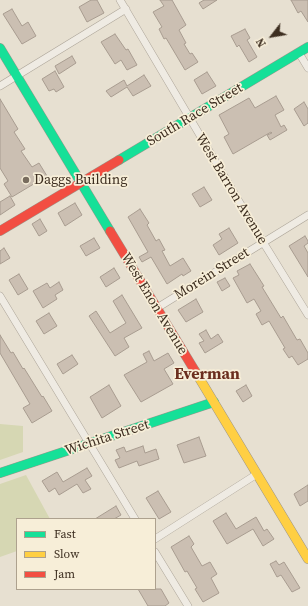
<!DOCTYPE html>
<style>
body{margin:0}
#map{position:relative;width:308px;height:606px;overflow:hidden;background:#e7e0d1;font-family:"Source Serif 4",serif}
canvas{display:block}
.legend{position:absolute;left:16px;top:518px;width:140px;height:72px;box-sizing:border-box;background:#f7eed8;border:1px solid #ada18e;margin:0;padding:5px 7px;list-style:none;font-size:12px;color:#3d2e20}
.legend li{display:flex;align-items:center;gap:8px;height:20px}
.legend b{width:20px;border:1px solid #ada18e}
.north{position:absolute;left:252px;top:16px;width:40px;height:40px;-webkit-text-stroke:3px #f7eed8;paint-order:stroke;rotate:239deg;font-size:11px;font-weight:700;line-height:16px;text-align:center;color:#3d2e20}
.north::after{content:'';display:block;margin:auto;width:14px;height:18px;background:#3d2e20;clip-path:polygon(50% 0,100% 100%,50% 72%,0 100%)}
</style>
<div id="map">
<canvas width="308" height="606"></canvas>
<ul class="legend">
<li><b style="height:5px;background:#16e098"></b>Fast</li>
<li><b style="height:5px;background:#ffcf43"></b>Slow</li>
<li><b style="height:5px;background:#f24e42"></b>Jam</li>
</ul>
<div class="north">N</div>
</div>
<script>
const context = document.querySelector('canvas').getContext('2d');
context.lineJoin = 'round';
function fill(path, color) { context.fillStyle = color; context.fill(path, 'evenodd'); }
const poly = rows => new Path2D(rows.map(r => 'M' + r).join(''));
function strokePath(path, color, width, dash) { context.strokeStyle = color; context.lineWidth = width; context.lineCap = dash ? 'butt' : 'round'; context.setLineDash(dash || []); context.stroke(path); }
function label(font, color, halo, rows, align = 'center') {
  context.font = font + ' "Source Serif 4",serif'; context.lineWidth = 3.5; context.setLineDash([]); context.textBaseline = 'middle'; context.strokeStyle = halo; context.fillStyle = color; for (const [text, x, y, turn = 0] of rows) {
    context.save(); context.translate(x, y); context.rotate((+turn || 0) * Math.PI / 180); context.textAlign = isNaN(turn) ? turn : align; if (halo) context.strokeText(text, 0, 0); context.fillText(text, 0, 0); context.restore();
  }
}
const green = poly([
 [0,424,23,426,23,452,0,460],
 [26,475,50,519,17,519,17,551,0,557,0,484]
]);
const building = poly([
 [91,0,97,0,104,13,87,22,79,7,91,0],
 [160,0,172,0,186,25,179,30,186,43,184,44,190,54,192,53,198,62,185,70,166,38,164,39,159,29,162,27,153,12,164,6,160,0],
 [204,0,217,0,203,9,199,3,204,0],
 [291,0,308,0,308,22,301,11,298,13,291,0],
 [12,9,22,26,28,22,36,36,22,44,3,14,12,9],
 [245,29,250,38,247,40,257,57,249,62,239,45,237,47,231,36,245,29],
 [115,34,126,50,128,49,137,65,127,70,121,60,115,64,101,42,115,34],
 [72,56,76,63,59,74,55,66,72,56],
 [55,71,64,87,56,92,54,89,49,91,42,79,55,71],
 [207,72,216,86,202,94,194,80,207,72],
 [144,75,151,86,133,96,127,87,111,97,106,91,124,80,127,86,144,75],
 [276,96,284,110,275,115,281,127,284,125,287,130,270,140,267,135,272,133,271,132,233,154,224,137,229,134,219,115,249,98,255,108,276,96],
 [0,99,18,129,14,132,25,149,21,151,32,167,39,163,47,176,12,197,4,184,8,181,0,168,0,99],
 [304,102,308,109,308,123,304,126,294,109,304,102],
 [204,187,212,200,200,207,192,194,204,187],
 [10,196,15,205,0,215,0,202,10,196],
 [75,203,82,215,65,226,58,213,75,203],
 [140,209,149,223,147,225,156,241,159,239,165,250,162,251,170,266,183,258,191,271,183,276,182,274,167,284,151,257,142,262,139,257,148,252,128,217,140,209],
 [40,219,47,231,39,236,32,224,40,219],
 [229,228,238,243,219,255,213,245,222,239,219,234,229,228],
 [305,236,308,241,308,243,304,246,308,253,308,277,289,246,305,236],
 [94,238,100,248,86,256,80,246,94,238],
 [4,248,10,258,0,264,0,251,4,248],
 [250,264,264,286,262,287,281,318,283,316,297,340,300,339,308,353,308,359,298,365,292,356,289,358,283,349,285,348,269,321,262,325,256,314,261,311,254,299,247,303,233,278,239,275,237,271,250,264],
 [114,268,120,278,106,287,100,277,114,268],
 [19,274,28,289,18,295,9,280,19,274],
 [225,278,230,286,222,291,217,282,225,278],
 [59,282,63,290,55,295,57,299,43,308,33,291,47,283,50,288,59,282],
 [122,295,142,328,124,338,129,347,115,356,89,316,96,311,110,333,126,323,113,301,122,295],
 [196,299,203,312,186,322,178,310,196,299],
 [49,313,57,326,44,334,36,321,49,313],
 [206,330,211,339,218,334,223,342,205,353,199,343,204,341,199,334,206,330],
 [0,335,11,353,13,352,23,369,24,368,42,397,43,396,52,411,32,423,23,408,30,404,0,353,0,335],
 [149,351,154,361,168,353,174,363,164,369,173,384,141,402,124,375,147,362,143,354,149,351],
 [72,355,78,364,63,374,57,364,72,355],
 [109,385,121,406,102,418,90,397,109,385],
 [246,385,252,396,243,402,236,391,246,385],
 [199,437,206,456,184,463,177,445,199,437],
 [143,446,145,453,156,449,159,459,139,466,137,461,119,468,115,460,120,458,116,450,124,447,126,452,143,446],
 [87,468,92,476,85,480,91,489,83,493,77,484,59,495,55,488,49,492,42,481,57,472,63,482,87,468],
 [308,485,308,501,300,506,294,494,308,485],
 [158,491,171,512,159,519,146,498,158,491],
 [116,506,121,515,114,519,95,519,116,506],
 [226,513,236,529,256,517,264,531,267,529,274,539,263,546,253,529,227,544,213,521,226,513],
 [189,536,194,544,191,547,202,566,210,562,217,574,211,578,219,593,203,602,195,589,197,588,187,571,185,572,171,547,189,536],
 [276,561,279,565,284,562,300,588,292,592,281,575,277,577,270,564,276,561],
 [138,589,161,589,169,603,165,606,148,606,138,589]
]);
const street = poly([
 [120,0,263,242,308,315],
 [299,53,308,68],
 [0,86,126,9],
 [0,296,135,519],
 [157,308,308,215],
 [155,539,257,474],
 [155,552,188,606]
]);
const fast = poly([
 [0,48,110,231],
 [119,160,308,47],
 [0,473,214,402]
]);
const slow = poly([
 [195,371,308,559]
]);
const jam = poly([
 [0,231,119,160],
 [110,231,195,371]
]);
const markers = [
 [26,180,4,"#786c5e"]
];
const streetNames = [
 ["South Race Street",195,115,-31],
 ["West Barron Avenue",231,189,59],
 ["Morein Street",212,274,-32],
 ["West Enon Avenue",154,304,59],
 ["Wichita Street",107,438,-18]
];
const poiNames = [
 ["Daggs Building",34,180]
];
const quarterNames = [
 ["Everman",207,375]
];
fill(green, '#d6d7b3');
fill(building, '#cbbfb2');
strokePath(building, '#a89c90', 1);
strokePath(street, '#ada599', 8);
strokePath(fast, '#9c958a', 10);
strokePath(slow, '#9c958a', 10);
strokePath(jam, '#9c958a', 10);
strokePath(street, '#efebe3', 7);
strokePath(fast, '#16e098', 9);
strokePath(slow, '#ffcf43', 9);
strokePath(jam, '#f24e42', 9);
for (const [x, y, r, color] of markers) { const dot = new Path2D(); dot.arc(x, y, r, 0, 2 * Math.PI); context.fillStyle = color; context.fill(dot); strokePath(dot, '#f7eed8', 1.5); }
label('14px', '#3d2e20', '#f7eed8', streetNames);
label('14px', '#3d2e20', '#f7eed8', poiNames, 'left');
label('bold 16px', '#6b2e1e', '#f7eed8', quarterNames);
</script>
